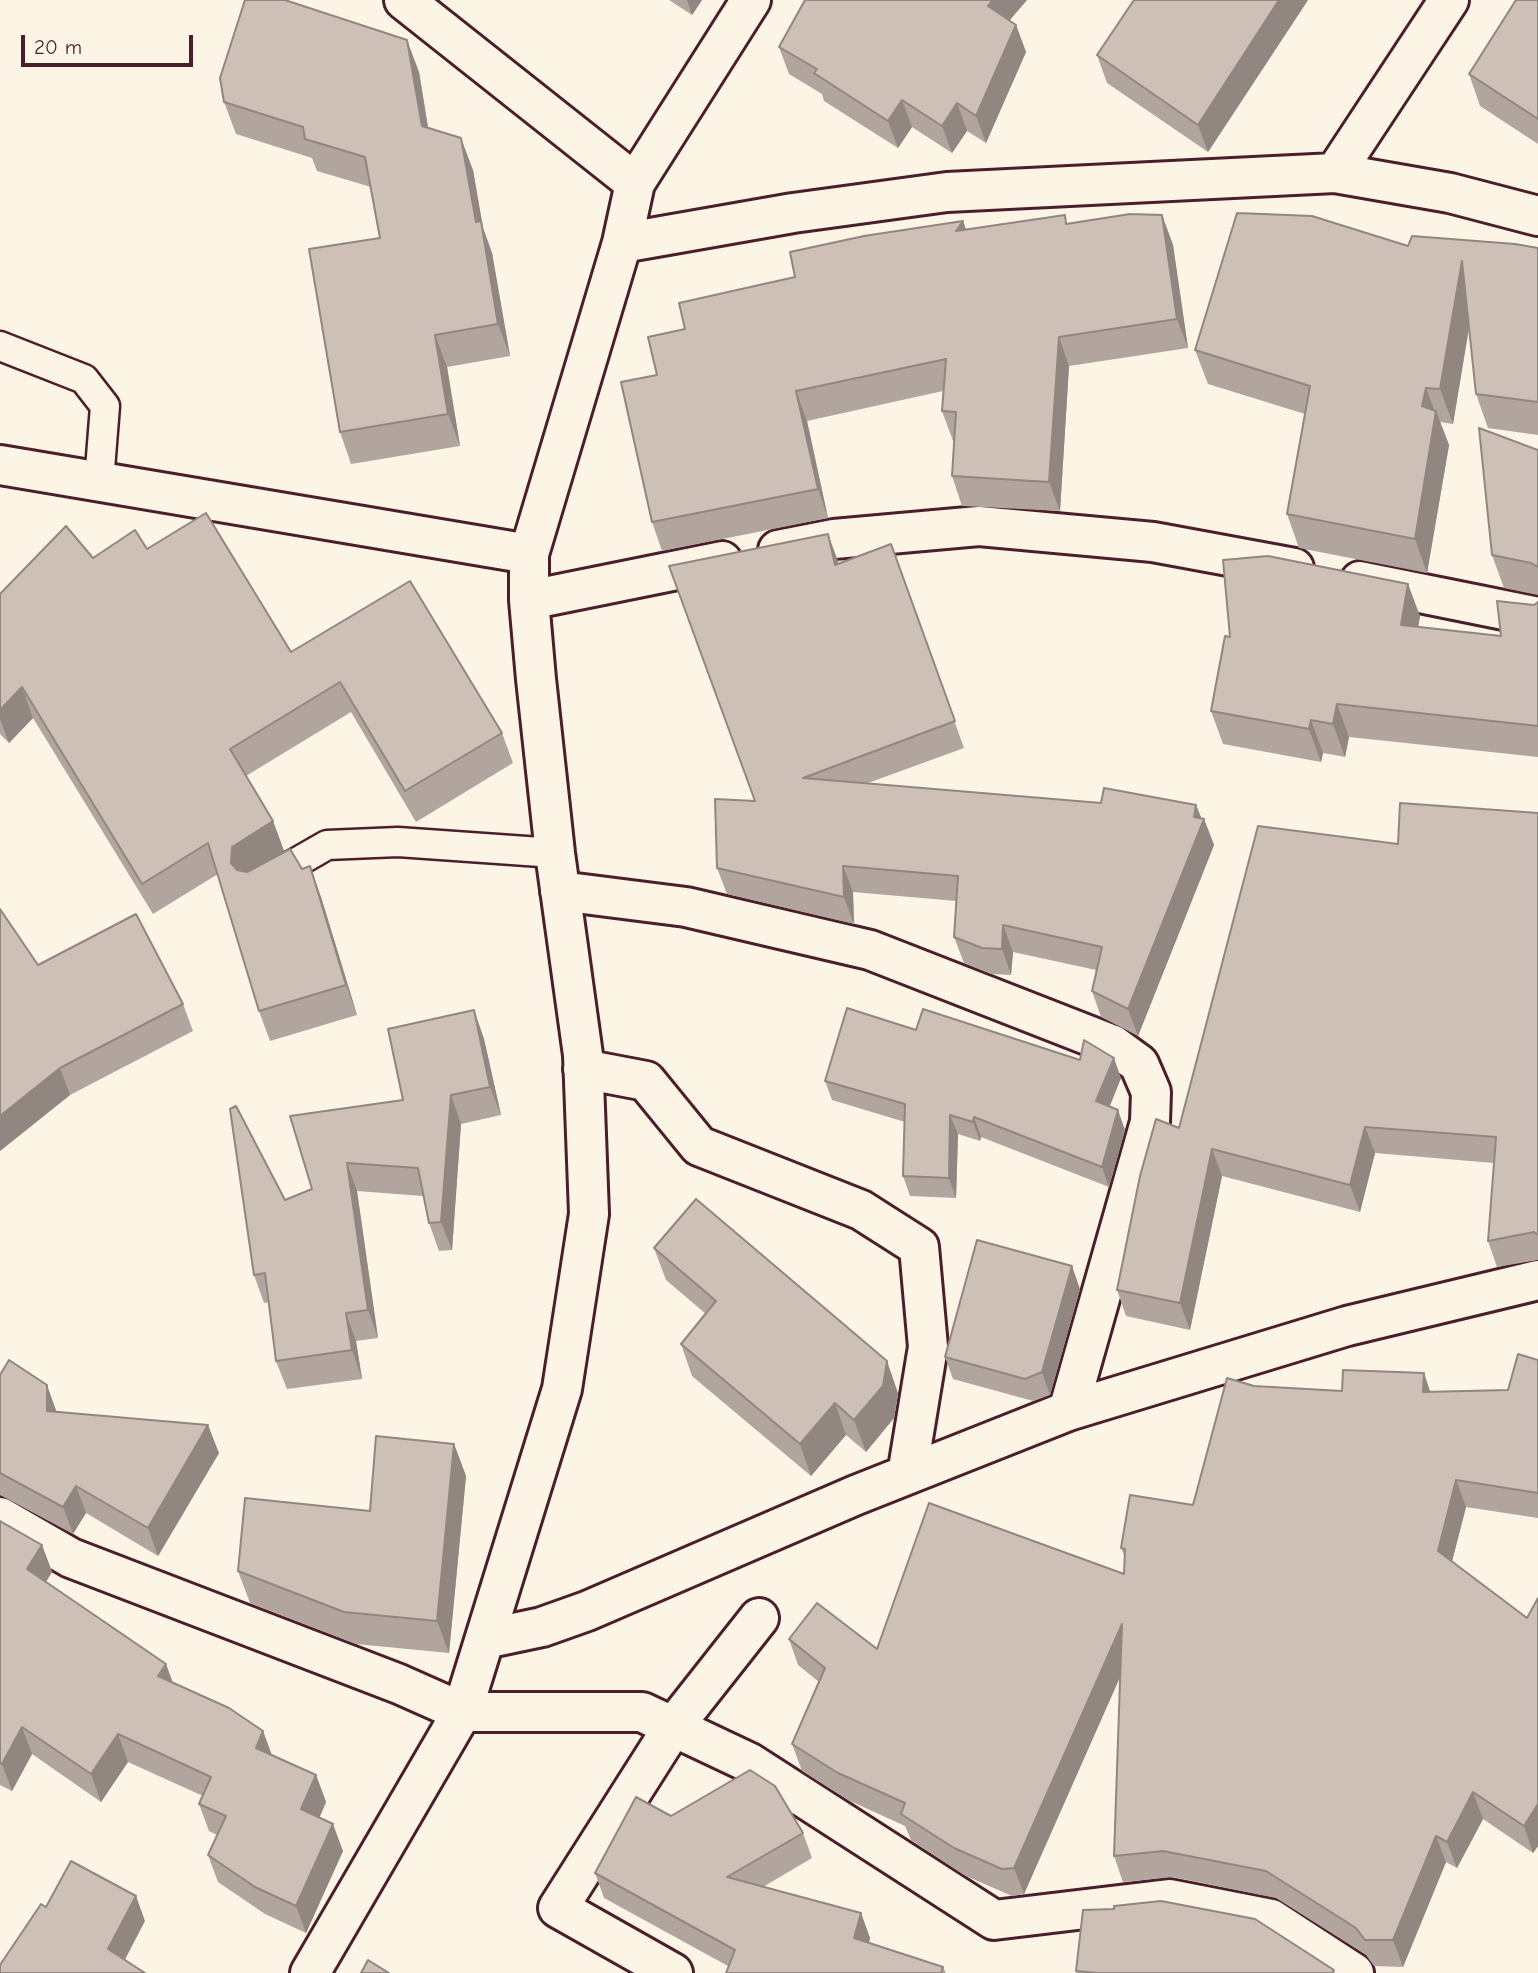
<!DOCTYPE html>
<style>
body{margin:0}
#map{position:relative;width:1538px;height:1973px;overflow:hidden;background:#fcf5e5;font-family:"Comic Neue",sans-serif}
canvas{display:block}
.scale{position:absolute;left:21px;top:35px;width:172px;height:32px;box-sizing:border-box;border:4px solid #4a1f2b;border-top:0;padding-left:9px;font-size:21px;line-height:24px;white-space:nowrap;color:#4a1f2b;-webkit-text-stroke:5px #fcf5e5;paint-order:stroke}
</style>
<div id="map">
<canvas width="1538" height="1973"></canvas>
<div class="scale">20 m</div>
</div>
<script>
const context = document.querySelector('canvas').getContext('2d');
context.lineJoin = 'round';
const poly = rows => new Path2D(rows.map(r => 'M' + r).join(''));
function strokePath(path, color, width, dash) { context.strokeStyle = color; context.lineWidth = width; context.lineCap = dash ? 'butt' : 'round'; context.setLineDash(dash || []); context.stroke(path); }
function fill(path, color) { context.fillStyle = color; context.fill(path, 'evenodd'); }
const service = poly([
 [0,346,84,379,105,406,99,482],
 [266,880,327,845,398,842,555,853]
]);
const minor = poly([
 [404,0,635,183],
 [1335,173,1449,0],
 [622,243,793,213,947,192,1335,173,1450,193,1538,216],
 [0,465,529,554],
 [778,550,834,539,979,526,1153,542,1294,568],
 [1360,581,1538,617],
 [529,600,722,561],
 [560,891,686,907,870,950,1113,1045,1139,1064,1151,1092,1150,1122,1068,1411],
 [583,1069,646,1081,699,1146,861,1210,919,1247,928,1347,907,1475],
 [0,1517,71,1558,399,1684,462,1712,642,1712,750,1763,994,1920,1169,1899,1271,1919,1354,1973],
 [485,1639,542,1627,587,1611,856,1495,1068,1411,1347,1326,1538,1280],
 [310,1973,462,1712,562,1389,589,1214,583,1055,555,853,536,679,529,600,529,554,622,243,635,183,751,0],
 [673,1973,558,1908,673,1727,759,1618]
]);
const wall = poly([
 [669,0,702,0,692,15],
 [805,0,1027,0,1009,20,1016,25,1026,52,986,143,967,131,952,153,912,127,898,148,824,101,822,94,789,74,779,47],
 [1308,0,1208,152,1107,83,1097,55],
 [1538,0,1538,144,1480,106,1469,74],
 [419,72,428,128,473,170,483,228,492,253,510,356,447,367,460,446,351,464,340,432,380,238,371,187,317,171,312,158,236,134,224,102],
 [1162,215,1173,245,1188,348,1069,366,1060,511,962,506,952,476,954,441,953,441,942,411,943,391,807,421,828,518,662,551,652,522,657,375,685,329,795,277,963,221,966,230,1068,223],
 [1408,246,1538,248,1538,435,1488,428,1476,394,1469,329,1453,424,1440,422,1449,445,1427,573,1299,548,1287,514,1305,414,1208,384,1195,350],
 [1538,450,1538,595,1504,588,1492,555],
 [891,544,964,748,868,783,1101,803,1196,805,1201,818,1204,819,1214,845,1138,1036,1101,1017,1092,991,1096,970,1013,952,1011,975,991,974,964,963,954,937,956,901,853,892,854,924,727,894,717,868,755,801],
 [147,549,291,652,502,733,513,763,416,822,351,712,246,776,273,821,284,851,272,859,302,869,321,897,357,1015,270,1041,259,1011,218,874,153,914,33,718,9,743,0,734,0,594,93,558],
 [1538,602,1538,757,1349,737,1345,757,1323,753,1321,762,1223,744,1211,711,1230,637,1420,616,1418,627,1501,636],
 [1538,813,1538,1260,1497,1267,1488,1241,1494,1163,1375,1153,1360,1212,1222,1176,1190,1330,1126,1316,1117,1290,1179,1128,1398,844],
 [0,909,38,965,183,1004,193,1031,70,1095,0,1151],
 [474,1010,484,1039,501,1115,461,1124,452,1250,439,1251,429,1223,423,1196,357,1191,378,1338,356,1341,362,1379,287,1389,276,1361,269,1302,264,1303,254,1275,285,1200,312,1189,403,1100],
 [916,1030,1121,1078,1109,1106,1125,1130,1109,1187,981,1137,980,1141,958,1134,956,1198,910,1196,903,1176,905,1122,832,1100,825,1081],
 [654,1248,898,1393,894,1418,866,1452,846,1435,811,1476,692,1376,681,1344,706,1314,666,1280],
 [1080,1289,1050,1395,1033,1401,953,1379,945,1357],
 [1538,1360,1538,1518,1466,1507,1452,1561,1527,1618,1538,1598,1538,1846,1533,1853,1483,1819,1457,1868,1446,1862,1403,1967,1374,1966,1366,1955,1276,1898,1173,1877,1123,1882,1114,1856,1120,1677,1024,1894,1012,1896,964,1875,911,1840,905,1826,848,1800,802,1771,792,1744,819,1682,798,1665,789,1639,877,1649,1124,1574,1125,1557,1121,1548,1193,1505,1254,1386,1342,1391,1430,1392,1508,1390],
 [0,1375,56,1411,219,1453,158,1556,86,1513,73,1534,0,1495],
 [454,1444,466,1476,449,1653,356,1644,250,1603,238,1571,370,1511],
 [0,1521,42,1545,52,1572,46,1582,166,1664,173,1683,263,1731,272,1755,316,1775,326,1802,319,1818,343,1851,306,1933,265,1914,218,1882,208,1855,217,1835,209,1831,199,1804,203,1796,128,1762,101,1802,32,1754,12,1791,0,1785],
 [671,1816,803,1833,812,1858,763,1887,861,1913,870,1938,869,1943,943,1967,946,1973,726,1973,728,1966,604,1898,595,1873],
 [1334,1970,1335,1973,1077,1973,1076,1971]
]);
const shadedWall = poly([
 [687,0,702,0,692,15],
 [993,0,1027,0,998,34,988,6],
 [1279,0,1308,0,1208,152,1198,125],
 [1016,25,1026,52,986,143,976,116],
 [407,40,419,72,433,158,422,126],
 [902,100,912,127,898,148,888,121],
 [957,103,967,131,952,153,942,126],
 [461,138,473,170,483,228,492,253,510,356,498,324,476,222],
 [1162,215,1173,245,1188,348,1177,319],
 [963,221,973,250,956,231],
 [1462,261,1474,296,1453,424,1440,389],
 [435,335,447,367,460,446,448,414],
 [1059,337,1069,366,1060,511,1049,482],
 [1426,388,1436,415,1436,411,1449,445,1427,573,1415,539,1422,406],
 [796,391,807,421,828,518,818,489],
 [828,534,838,561,844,591,835,565],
 [1408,584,1420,616,1413,658,1401,625],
 [22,687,33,718,9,743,0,719,0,710],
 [1337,704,1349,737,1345,757,1333,724],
 [1311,720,1323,753,1321,762,1309,729],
 [1196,805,1203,822,1204,819,1214,845,1138,1036,1128,1009,1194,817],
 [273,821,284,851,243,877,231,863,232,847],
 [310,866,321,897,357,1015,346,985],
 [843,866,853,892,854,924,844,897],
 [1003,925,1013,952,1011,975,1002,949],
 [474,1010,484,1039,501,1115,490,1087],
 [1114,1058,1121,1078,1104,1121,1096,1101],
 [60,1068,70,1095,0,1151,0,1116],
 [451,1095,461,1124,452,1250,441,1222],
 [1118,1110,1125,1130,1109,1187,1102,1167],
 [950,1115,958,1134,956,1198,949,1178],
 [974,1117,981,1137,980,1141,973,1122],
 [1365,1127,1375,1153,1360,1212,1350,1185],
 [1212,1149,1222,1176,1190,1330,1180,1303],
 [347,1163,357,1191,378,1338,368,1310],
 [1072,1266,1080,1289,1050,1395,1042,1372],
 [346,1313,356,1341,362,1379,352,1350],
 [887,1361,898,1393,894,1418,866,1452,854,1420],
 [1424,1373,1433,1400,1423,1392],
 [47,1385,57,1413,47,1411],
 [835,1403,846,1435,811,1476,800,1444],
 [208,1425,219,1453,158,1556,148,1528],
 [454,1444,466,1476,449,1653,437,1621],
 [1456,1480,1466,1507,1448,1577,1438,1551],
 [76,1486,86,1513,73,1534,63,1507],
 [42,1545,52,1572,37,1596,27,1569],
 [1122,1624,1132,1650,1024,1894,1014,1868],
 [166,1664,176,1692,158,1676],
 [22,1727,32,1754,12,1791,2,1764],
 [263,1731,273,1759,256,1748],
 [118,1734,128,1762,101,1802,91,1774],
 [316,1775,326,1802,311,1837,301,1809],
 [1473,1792,1483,1819,1457,1868,1447,1842],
 [1538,1804,1538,1846,1533,1853,1524,1826],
 [333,1824,343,1851,306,1933,296,1906],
 [1436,1836,1446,1862,1403,1967,1393,1940],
 [136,1896,145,1921,118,1973,108,1949],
 [861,1913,870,1938,863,1963,854,1938]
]);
const building = poly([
 [245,0,285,0,407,40,422,126,461,138,476,222,481,221,498,324,435,335,448,414,340,432,309,249,380,238,365,157,305,139,303,127,224,102,220,78,245,0],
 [805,0,993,0,988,6,1016,25,976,116,957,103,942,126,902,100,888,121,814,73,817,69,779,47,805,0],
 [1134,0,1279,0,1198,125,1097,55,1134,0],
 [1516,0,1538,0,1538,119,1469,74,1516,0],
 [1237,213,1312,216,1408,246,1412,236,1515,244,1538,248,1538,402,1476,394,1462,261,1440,389,1426,388,1422,406,1436,411,1415,539,1287,514,1310,386,1195,350,1237,213],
 [1130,214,1162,215,1177,319,1059,337,1049,482,952,476,956,412,942,411,946,359,796,391,818,489,652,522,621,382,657,375,648,337,685,329,679,303,795,277,790,252,864,236,963,221,956,231,1065,215,1066,224,1130,214],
 [1479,428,1538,450,1538,567,1531,563,1492,555,1479,428],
 [206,513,291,652,410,581,502,733,405,791,340,682,230,749,273,821,232,847,231,863,237,870,247,872,290,849,302,869,310,866,346,985,259,1011,208,843,142,884,22,687,0,710,0,594,66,526,93,558,135,530,147,549,206,513],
 [828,534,835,565,891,544,955,721,803,778,1101,803,1104,788,1196,805,1194,817,1204,819,1128,1009,1092,991,1102,947,1003,925,1002,949,982,948,954,937,958,876,843,866,844,897,717,868,715,799,755,801,669,566,828,534],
 [1268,556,1408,584,1401,625,1501,636,1497,601,1534,605,1538,602,1538,726,1337,704,1333,724,1311,720,1309,729,1211,711,1225,636,1230,637,1223,560,1268,556],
 [1400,803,1538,813,1538,1235,1534,1232,1488,1241,1496,1137,1365,1127,1350,1185,1212,1149,1180,1303,1117,1290,1140,1176,1156,1119,1179,1128,1258,826,1398,844,1400,803],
 [0,909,38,965,136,914,183,1004,60,1068,0,1116,0,909],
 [847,1008,916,1030,923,1009,1080,1060,1084,1040,1114,1058,1096,1101,1118,1110,1102,1167,974,1117,973,1122,950,1115,949,1178,903,1176,905,1104,825,1081,847,1008],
 [474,1010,490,1087,451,1095,441,1222,429,1223,418,1168,347,1163,368,1310,346,1313,352,1350,276,1361,265,1273,254,1275,230,1109,236,1106,285,1200,312,1189,290,1116,403,1100,388,1029,474,1010],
 [696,1199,887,1361,883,1386,854,1420,835,1403,800,1444,681,1344,716,1301,654,1248,696,1199],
 [977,1240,1072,1266,1042,1372,1025,1379,945,1357,977,1240],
 [1518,1354,1538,1360,1538,1493,1456,1480,1438,1551,1527,1618,1538,1598,1538,1804,1524,1826,1473,1792,1447,1842,1436,1836,1393,1940,1365,1940,1356,1928,1266,1871,1163,1851,1114,1856,1122,1624,1014,1868,1002,1869,954,1848,901,1814,905,1803,838,1773,792,1744,825,1668,789,1639,817,1603,877,1649,929,1503,1124,1574,1125,1549,1121,1548,1130,1495,1193,1505,1227,1378,1254,1386,1342,1391,1343,1370,1424,1373,1423,1392,1508,1390,1518,1354],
 [9,1360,47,1385,47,1411,208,1425,148,1528,76,1486,63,1507,0,1473,0,1375,9,1360],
 [376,1436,454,1444,437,1621,344,1612,238,1571,245,1498,370,1511,376,1436],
 [0,1521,42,1545,27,1569,166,1664,158,1676,229,1708,263,1731,256,1748,316,1775,301,1809,333,1824,296,1906,255,1887,208,1855,226,1816,199,1804,211,1777,118,1734,91,1774,22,1727,2,1764,0,1763,0,1521],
 [750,1770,775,1786,803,1833,727,1877,861,1913,854,1938,943,1967,941,1973,726,1973,735,1950,595,1873,636,1797,671,1816,750,1770],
 [71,1861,136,1896,108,1949,145,1973,0,1973,0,1965,41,1904,46,1907,71,1861],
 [1161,1901,1255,1919,1334,1970,1332,1973,1098,1973,1076,1971,1083,1910,1114,1909,1114,1906,1161,1901],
 [368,1960,389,1973,361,1973,368,1960]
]);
strokePath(service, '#4a1f2b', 33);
strokePath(minor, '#4a1f2b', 44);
strokePath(service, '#fcf5e5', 28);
strokePath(minor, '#fcf5e5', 38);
fill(wall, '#b2a59d');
fill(shadedWall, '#918680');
fill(building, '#cfc0b7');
strokePath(building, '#918680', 2);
</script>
